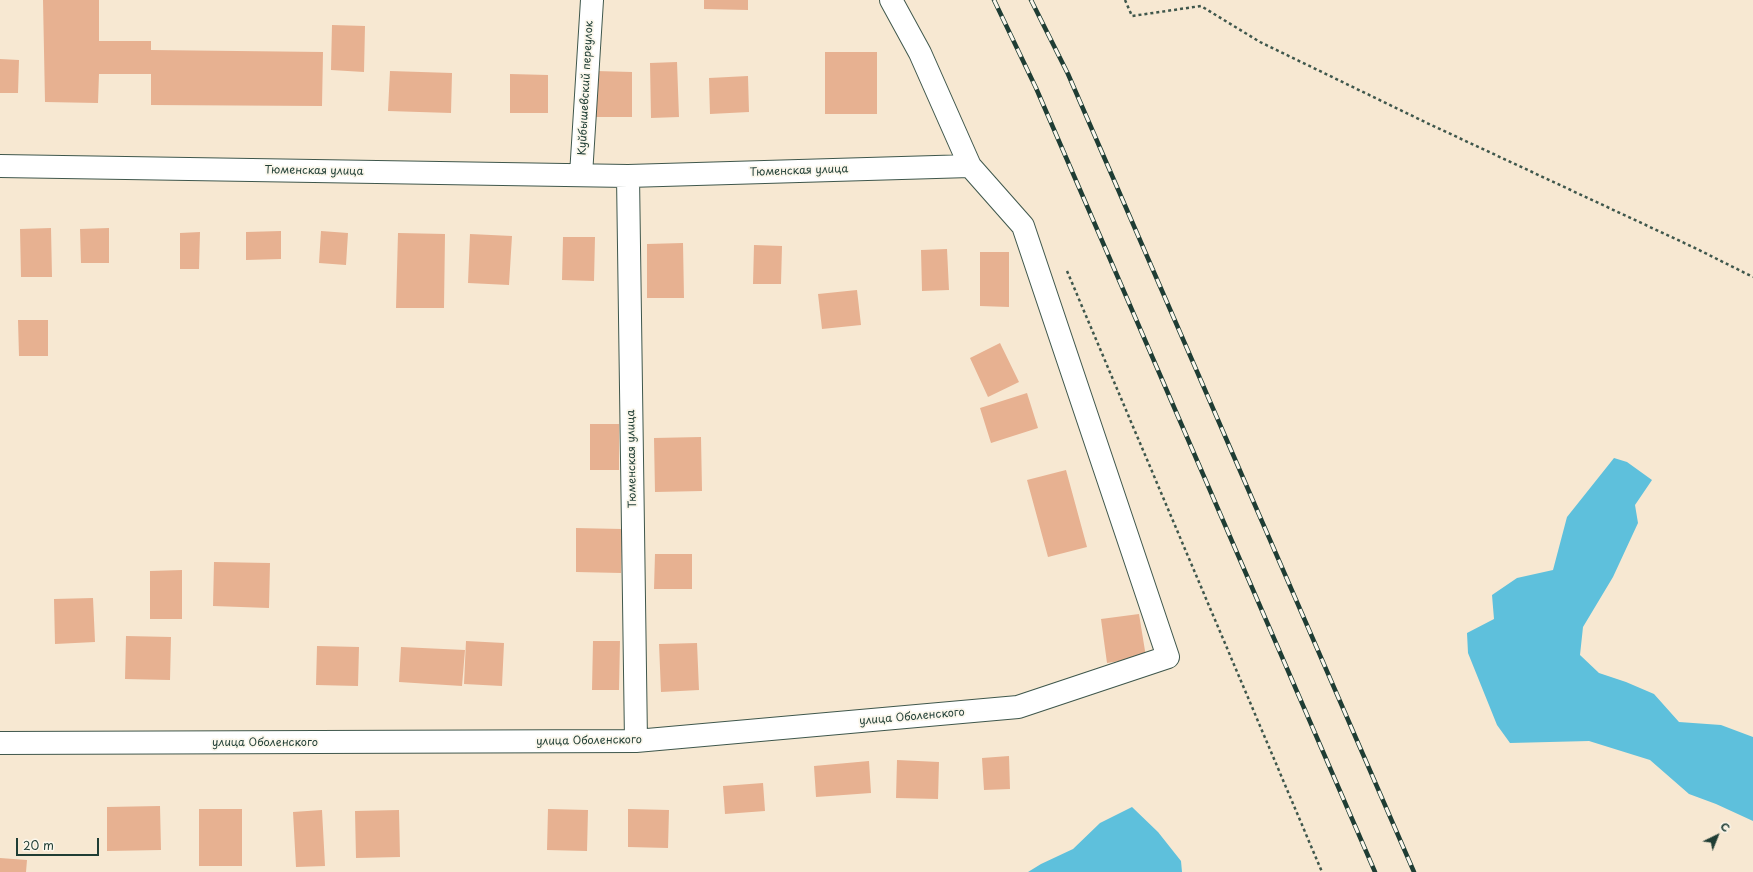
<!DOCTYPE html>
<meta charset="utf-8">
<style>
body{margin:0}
#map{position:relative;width:1753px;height:872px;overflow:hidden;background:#f7e8d2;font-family:"Playpen Sans",sans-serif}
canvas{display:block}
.north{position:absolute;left:1697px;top:816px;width:40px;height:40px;-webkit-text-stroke:3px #fbf7ec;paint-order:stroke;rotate:43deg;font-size:11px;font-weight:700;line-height:16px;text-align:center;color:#1f3d34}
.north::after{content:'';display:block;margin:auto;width:14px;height:18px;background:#1f3d34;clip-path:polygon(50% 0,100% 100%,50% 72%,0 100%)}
.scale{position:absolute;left:16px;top:838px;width:83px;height:18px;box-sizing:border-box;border:2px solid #1f3d34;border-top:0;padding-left:5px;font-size:12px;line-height:14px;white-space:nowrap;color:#1f3d34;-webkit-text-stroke:3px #fbf7ec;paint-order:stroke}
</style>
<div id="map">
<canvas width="1753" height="872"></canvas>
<div class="north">С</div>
<div class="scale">20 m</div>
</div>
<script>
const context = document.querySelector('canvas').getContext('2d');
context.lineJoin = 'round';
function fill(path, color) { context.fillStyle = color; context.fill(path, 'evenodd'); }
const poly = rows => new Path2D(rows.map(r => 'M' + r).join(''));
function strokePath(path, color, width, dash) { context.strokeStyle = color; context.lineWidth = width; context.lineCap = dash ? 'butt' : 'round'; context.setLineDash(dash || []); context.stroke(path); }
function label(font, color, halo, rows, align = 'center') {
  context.font = font + ' "Playpen Sans",sans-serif'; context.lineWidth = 3.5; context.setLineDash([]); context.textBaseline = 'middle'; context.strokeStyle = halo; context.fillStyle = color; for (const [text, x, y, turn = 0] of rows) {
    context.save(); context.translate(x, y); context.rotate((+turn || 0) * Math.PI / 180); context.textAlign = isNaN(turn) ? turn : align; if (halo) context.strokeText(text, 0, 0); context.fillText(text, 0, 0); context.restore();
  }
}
const water = poly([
 [1614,458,1627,462,1652,480,1635,505,1638,523,1613,577,1583,627,1580,655,1599,673,1626,682,1654,694,1679,722,1721,725,1753,737,1753,821,1716,804,1689,794,1650,760,1589,741,1510,743,1497,725,1468,653,1467,633,1494,619,1492,595,1517,578,1553,570,1567,517],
 [1132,807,1158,832,1181,861,1182,872,1028,872,1041,864,1073,849,1100,823]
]);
const building = poly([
 [43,0,99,0,99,41,151,41,151,50,323,52,322,106,151,105,151,74,99,74,98,103,45,102],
 [704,0,748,0,748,10,704,9],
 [332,25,365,26,364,72,331,70],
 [825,52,877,52,877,114,825,114],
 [0,59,19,60,18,93,0,93],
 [677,62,679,117,651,118,650,63],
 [390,71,452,73,451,113,388,111],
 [596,71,632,72,632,117,596,117],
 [510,74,548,75,548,113,510,113],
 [748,76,749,112,710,114,709,78],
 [51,228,52,277,21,277,20,229],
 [109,228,109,263,81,263,80,229],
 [281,231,281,259,246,260,246,232],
 [321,231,348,233,346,265,319,263],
 [200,232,199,269,180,269,180,233],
 [398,233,445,234,444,308,396,308],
 [470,234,512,236,509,285,468,283],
 [563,237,595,237,594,281,562,280],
 [683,243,684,298,647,298,647,244],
 [754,245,782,246,781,284,753,284],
 [947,249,949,290,922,291,921,250],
 [980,252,1009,252,1009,307,980,306],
 [857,290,861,325,822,329,818,294],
 [18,320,48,320,48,356,19,356],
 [1000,343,1019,382,988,397,970,358],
 [1027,393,1038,428,991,443,980,408],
 [590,424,619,424,619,470,590,470],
 [701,437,702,491,655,492,654,438],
 [1066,470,1087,547,1048,557,1027,480],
 [576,528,622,529,621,573,576,572],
 [655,554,692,554,692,589,654,589],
 [214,562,270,563,269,608,213,606],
 [182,570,182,619,150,619,150,571],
 [93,598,95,642,55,644,54,599],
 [1139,614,1146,657,1107,663,1101,619],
 [126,636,171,637,170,680,125,679],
 [466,641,504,643,502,686,464,684],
 [593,641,620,641,619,690,592,690],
 [697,643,699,690,661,692,659,644],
 [317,646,359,647,358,686,316,685],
 [401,647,465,650,462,686,399,682],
 [1009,756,1010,789,984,790,982,758],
 [897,760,939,762,938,799,896,798],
 [869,761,871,793,816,797,814,766],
 [763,783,765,811,725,814,723,786],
 [160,806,161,850,107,851,107,807],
 [199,809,242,809,242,866,199,866],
 [548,809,588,810,587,851,547,850],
 [628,809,669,810,668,848,628,847],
 [322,810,325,866,296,867,293,812],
 [399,810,400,857,356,858,355,811],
 [0,858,27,860,26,872,0,872]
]);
const path = poly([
 [1125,0,1132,16,1201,6,1260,42,1427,123,1695,248,1753,277],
 [1067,271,1322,872]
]);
const minor = poly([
 [0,166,628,176,970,166],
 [581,175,592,0],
 [628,176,636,741],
 [0,743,636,741,1018,707,1168,657,1023,226,970,166,920,53,891,0]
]);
const rail = poly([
 [994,0,1036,88,1375,872],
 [1031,0,1068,74,1414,872]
]);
const streetNames = [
 ["Куйбышевский переулок",586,88,-87],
 ["Тюменская улица",314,171,1],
 ["Тюменская улица",799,171,-2],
 ["Тюменская улица",632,459,-91],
 ["улица Оболенского",912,717,-5],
 ["улица Оболенского",589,741,-1],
 ["улица Оболенского",265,743]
];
fill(water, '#5ec0dc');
fill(building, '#e7b191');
strokePath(minor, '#3f574c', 24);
strokePath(path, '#3f574c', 2.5, [3, 3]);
strokePath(minor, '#fff', 22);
strokePath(rail, '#1f3d34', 4.5);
strokePath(rail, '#fbf7ec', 3, [9]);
label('11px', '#1f3d34', '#fbf7ec', streetNames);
</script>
